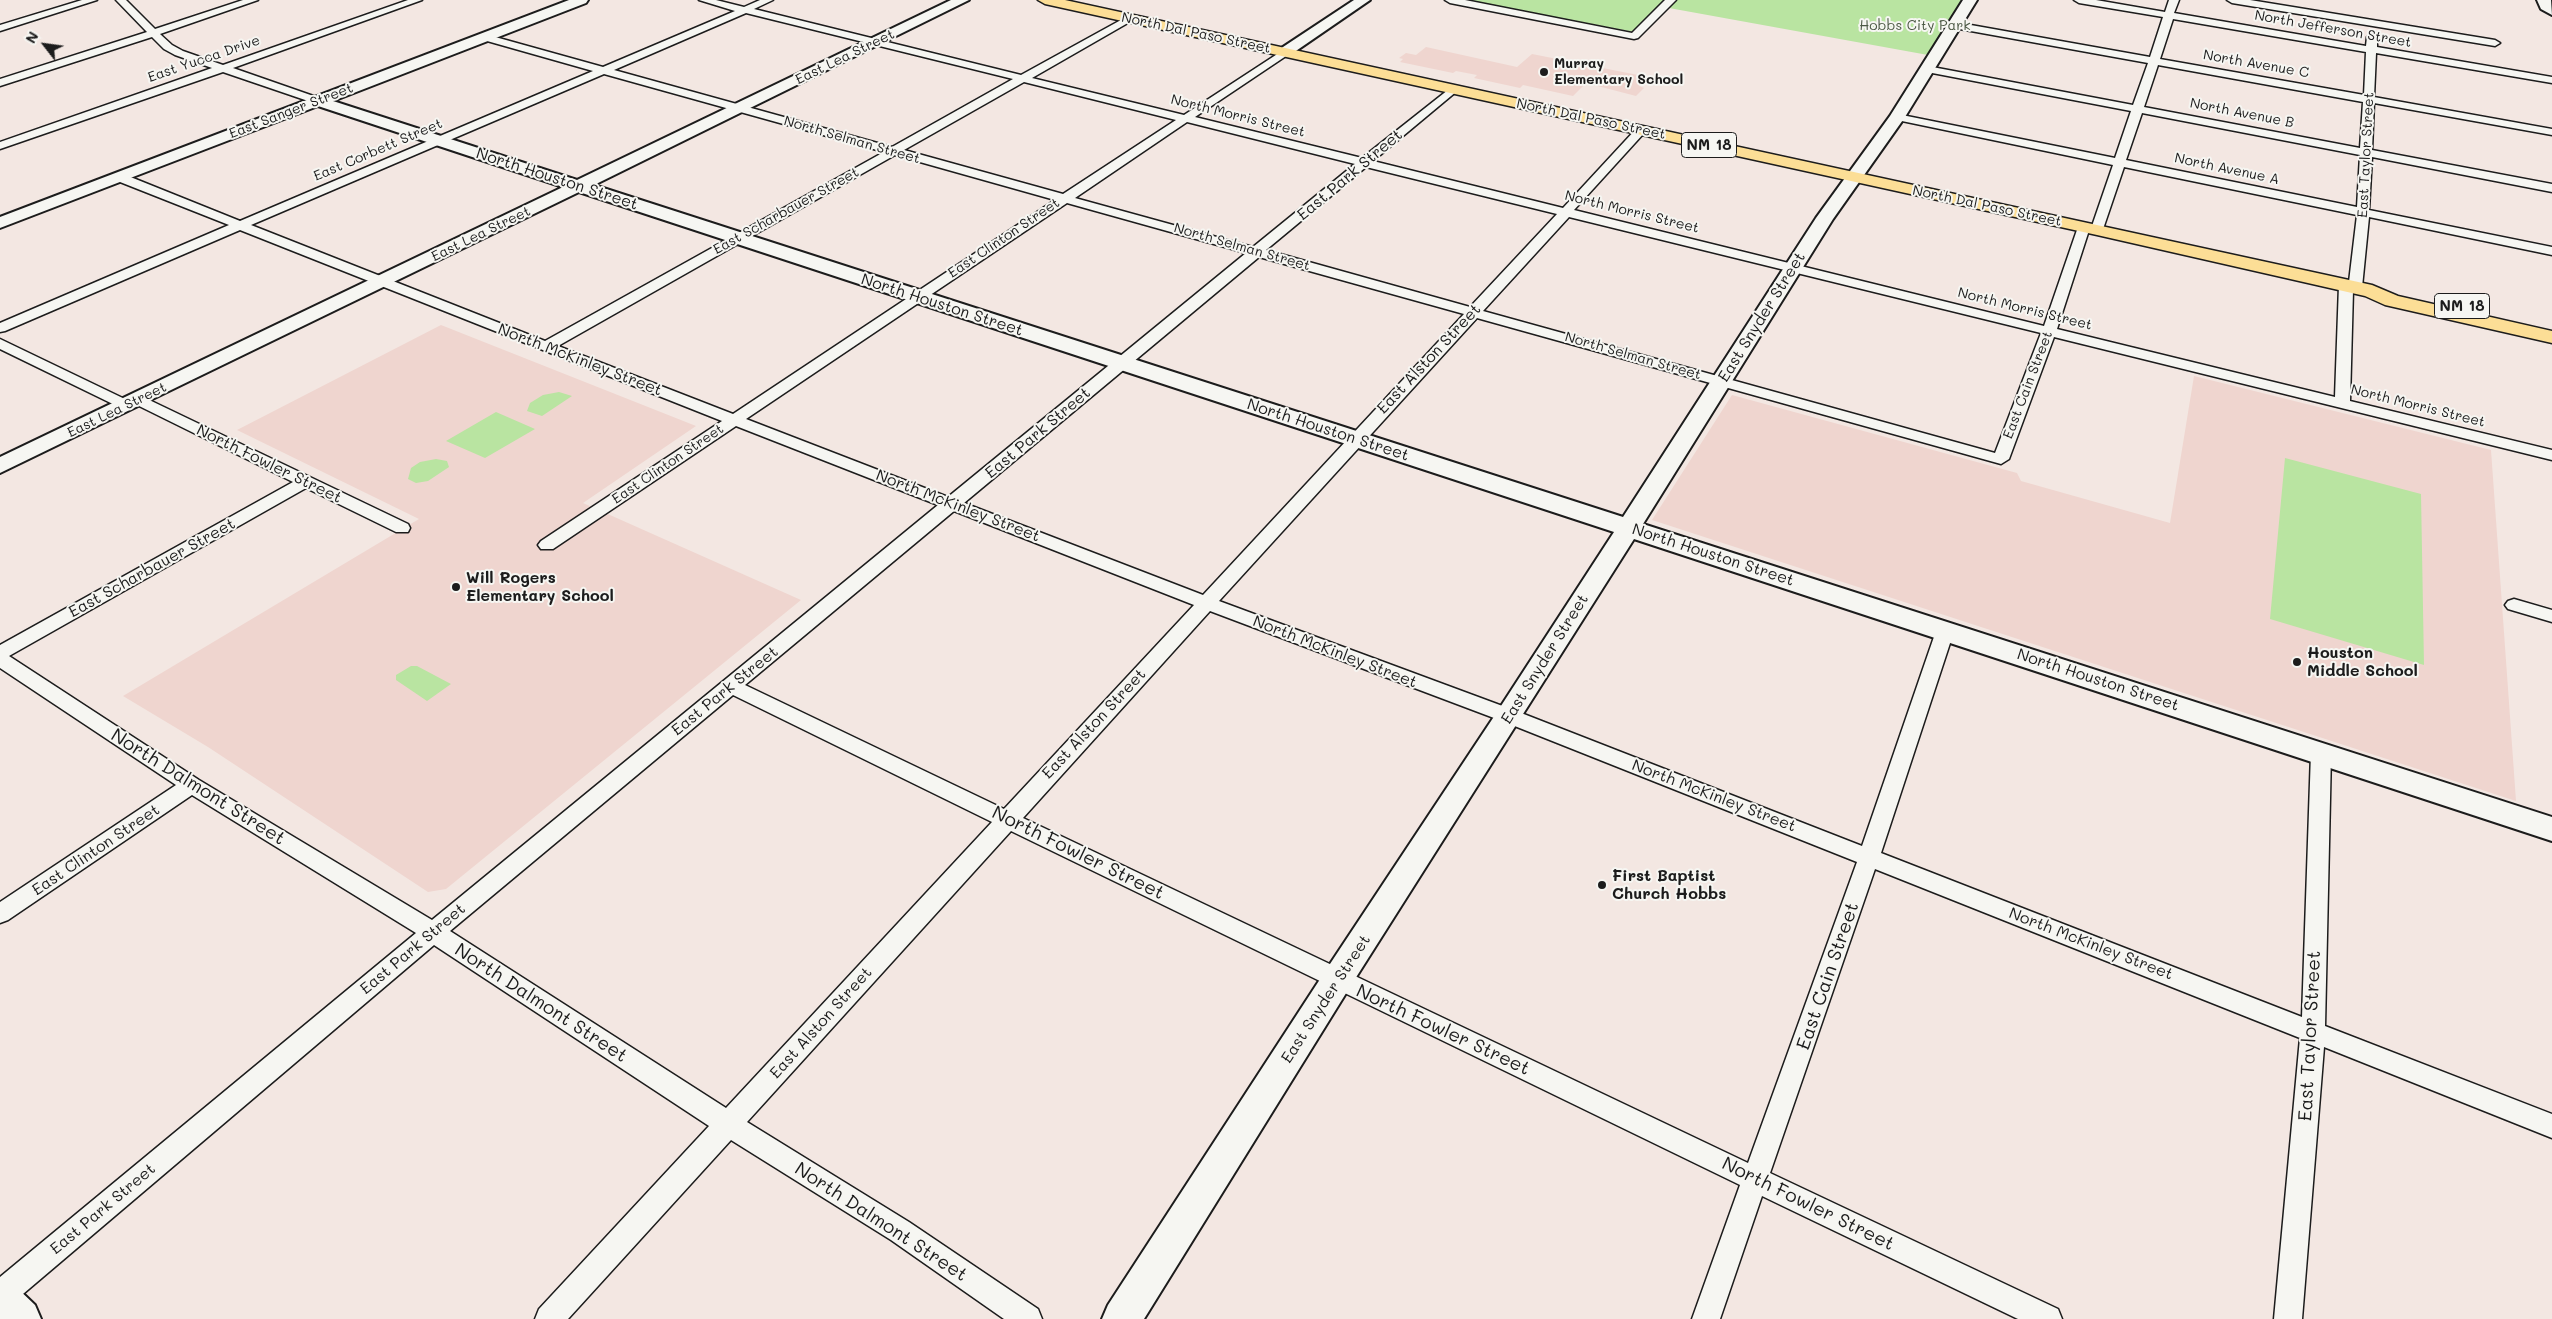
<!DOCTYPE html>
<style>
body{margin:0}
#map{position:relative;width:2552px;height:1319px;overflow:hidden;background:#f3e7e2;font-family:Mali,sans-serif}
canvas{display:block}
.north{position:absolute;left:20px;top:20px;width:50px;height:50px;-webkit-text-stroke:4px #f6f6f2;paint-order:stroke;rotate:300deg;font-size:14px;font-weight:700;line-height:20px;text-align:center;color:#1c1c1c}
.north::after{content:'';display:block;margin:auto;width:18px;height:22px;background:#1c1c1c;clip-path:polygon(50% 0,100% 100%,50% 72%,0 100%)}
</style>
<div id="map">
<canvas width="2552" height="1319"></canvas>
<div class="north">N</div>
</div>
<script>
const context = document.querySelector('canvas').getContext('2d');
context.lineJoin = 'round';
function fill(path, color) { context.fillStyle = color; context.fill(path, 'evenodd'); }
const poly = rows => new Path2D(rows.map(r => 'M' + r).join(''));
function strokePath(path, color, width, dash) { context.strokeStyle = color; context.lineWidth = width; context.lineCap = dash ? 'butt' : 'round'; context.setLineDash(dash || []); context.stroke(path); }
function label(font, color, halo, rows, align = 'center') {
  context.font = font + ' Mali,sans-serif'; context.lineWidth = 4; context.setLineDash([]); context.textBaseline = 'middle'; context.strokeStyle = halo; context.fillStyle = color; for (const [text, x, y, turn = 0] of rows) {
    context.save(); context.translate(x, y); context.rotate((+turn || 0) * Math.PI / 180); context.textAlign = isNaN(turn) ? turn : align; if (halo) context.strokeText(text, 0, 0); context.fillText(text, 0, 0); context.restore();
  }
}
const built = poly([
 [1426,47,1517,67,1532,54,1648,77,1639,86,1644,88,1636,96,1586,83,1573,96,1523,85,1520,88,1474,78,1477,75,1456,71,1453,73,1400,62,1403,59,1399,58,1406,53,1416,55],
 [441,325,696,426,583,503,801,600,446,889,428,892,208,747,123,696,419,519,237,430],
 [2194,376,2491,450,2516,801,1652,520,1732,395,2017,473,2021,481,2170,523]
]);
const green = poly([
 [1466,0,1964,0,1928,55,1669,8,1634,32],
 [559,392,572,396,542,416,527,411,530,403,543,395],
 [496,412,535,429,485,458,446,441],
 [2285,458,2421,494,2424,665,2270,619],
 [436,459,447,461,449,467,428,481,416,483,408,479,411,468,420,462],
 [411,666,417,666,451,684,427,701,396,680,396,675]
]);
const street = poly([
 [82,0,97,0,0,31,0,25,82,0],
 [116,0,126,0,155,29,243,0,258,0,160,34,172,45,183,51,223,65,408,0,422,0,233,68,322,99,322,103,314,103,223,72,0,149,0,142,212,68,175,55,164,49,152,37,0,86,0,79,147,32,116,0],
 [699,0,716,0,744,7,760,0,773,0,754,9,1021,75,1130,15,1135,18,1133,20,1032,78,1184,115,1285,49,1290,52,1289,54,1195,117,1362,158,1453,86,1457,87,1457,91,1373,161,1563,208,1637,128,1641,127,1645,128,1645,132,1574,210,2044,326,2078,227,2084,223,2090,227,2057,329,2335,397,2339,285,2341,282,2349,282,2357,215,2124,167,2103,229,2102,232,2092,232,2091,229,2113,165,1897,120,1891,117,1897,114,2115,158,2131,111,1927,72,1922,69,1927,66,2133,105,2148,63,1954,28,1949,25,1954,22,2150,57,2163,17,2079,3,2074,0,2096,0,2165,12,2169,0,2179,0,2174,13,2366,46,2367,37,2372,34,2377,37,2377,47,2552,77,2552,83,2376,53,2374,97,2552,129,2552,135,2374,103,2372,150,2552,184,2552,192,2372,157,2369,210,2552,247,2552,255,2369,217,2362,287,2360,290,2353,290,2350,401,2552,450,2552,460,2054,337,2009,459,2001,464,1477,318,1219,601,1516,711,1862,846,1936,631,1939,627,1945,625,1951,627,1954,631,1881,853,2302,1017,2311,753,2314,748,2321,746,2328,748,2331,753,2325,1026,2552,1114,2552,1138,2324,1047,2302,1319,2274,1319,2300,1038,1875,869,1770,1173,2058,1309,2062,1319,2018,1319,1762,1196,1720,1319,1692,1319,1740,1185,1011,831,747,1122,909,1222,1038,1309,1042,1319,1004,1319,891,1240,731,1140,568,1319,535,1319,539,1309,709,1126,434,945,10,1305,0,1309,0,1277,416,933,192,795,8,920,0,923,0,902,176,785,0,668,0,645,293,482,133,403,130,400,133,397,143,397,408,524,410,528,408,532,396,532,306,488,9,656,199,780,432,920,938,505,736,426,553,549,541,549,538,545,541,541,722,421,240,230,5,331,0,332,0,323,229,225,115,180,115,174,123,174,240,221,593,71,480,39,480,35,488,35,603,67,735,11,699,0],
 [746,13,1013,79,892,147,614,70,746,13],
 [2173,19,2366,52,2364,95,2160,59,2173,19],
 [2158,65,2363,102,2360,148,2144,107,2158,65],
 [604,74,884,152,545,341,251,225,604,74],
 [1024,82,1176,120,1063,194,904,150,1024,82],
 [2142,113,2360,155,2357,207,2126,160,2142,113],
 [1187,122,1355,164,1253,247,1075,198,1187,122],
 [895,155,1055,200,733,414,558,346,895,155],
 [1366,167,1557,214,1470,307,1266,250,1366,167],
 [1067,203,1246,253,948,497,746,419,1067,203],
 [1569,217,2041,333,1995,453,1483,311,1569,217],
 [1259,257,1464,314,1203,595,964,503,1259,257],
 [954,511,1194,605,1004,809,745,685,954,511],
 [1210,611,1502,721,1857,862,1748,1163,1023,818,1210,611],
 [733,695,992,822,726,1108,450,931,733,695],
 [1445,0,1465,0,1632,33,1665,0,1676,0,1638,38,1634,39,1450,3,1445,0],
 [2227,0,2250,0,2495,40,2500,43,2495,46,2232,3,2227,0],
 [0,339,131,402,134,405,131,408,121,408,0,349,0,339],
 [2514,599,2552,610,2552,622,2508,609,2505,605,2508,601,2514,599]
]);
const secondary = poly([
 [569,0,588,0,586,3,333,101,577,180,951,0,969,0,594,185,1623,517,1816,218,1890,116,1963,0,1977,0,1905,117,1833,219,1643,524,2552,817,2552,841,1634,539,1348,990,1144,1319,1102,1319,1108,1305,1326,970,1499,709,1614,532,579,192,0,473,0,457,563,187,318,106,0,228,0,217,569,0],
 [1354,0,1370,0,1290,55,1280,55,1278,52,1280,49,1354,0],
 [2537,0,2551,0,2552,15,2541,9,2537,0],
 [0,1280,14,1285,35,1305,41,1319,0,1319,0,1280]
]);
const primary = poly([
 [1038,0,1065,0,2372,285,2398,296,2552,331,2552,343,2385,305,2365,296,2097,235,1045,4,1038,0]
]);
const markers = [
 [1544,72,5,"#1c1c1c"],
 [456,587,5,"#1c1c1c"],
 [2297,662,5,"#1c1c1c"],
 [1602,885,5,"#1c1c1c"]
];
const farParknames = [
 ["Hobbs City Park",1915,26]
];
const farStreetnames = [
 ["North Jefferson Street",2333,29,10],
 ["North Dal Paso Street",1196,33,12],
 ["East Lea Street",845,57,-26],
 ["East Yucca Drive",204,59,-19],
 ["North Avenue C",2256,64,10],
 ["East Sanger Street",291,111,-21],
 ["North Avenue B",2242,113,11],
 ["North Morris Street",1238,116,14],
 ["North Dal Paso Street",1591,119,12],
 ["North Selman Street",852,140,16],
 ["East Corbett Street",378,150,-23],
 ["East Taylor Street",2366,155,-87],
 ["North Avenue A",2227,169,12],
 ["North Dal Paso Street",1987,206,12],
 ["East Scharbauer Street",786,211,-29],
 ["North Morris Street",1632,212,14],
 ["East Lea Street",481,234,-26],
 ["East Clinton Street",1004,238,-34],
 ["North Selman Street",1242,247,16],
 ["North Morris Street",2025,309,14],
 ["North Selman Street",1633,356,16],
 ["East Cain Street",2028,385,-69],
 ["North Morris Street",2418,406,14],
 ["East Lea Street",117,410,-26],
 ["East Clinton Street",668,464,-34]
];
const farPoinames = [
 ["Murray",1554,64],
 ["Elementary School",1554,80]
];
const shields = [
 [1709,145,55],
 [2462,306,55]
];
const shieldNames = [
 ["NM 18",1709,145],
 ["NM 18",2462,306]
];
const streetNames = [
 ["East Park Street",1350,175,-40],
 ["North Houston Street",557,179,18],
 ["North Houston Street",942,305,18],
 ["East Snyder Street",1762,317,-58],
 ["East Alston Street",1429,359,-47],
 ["North McKinley Street",580,360,21],
 ["North Houston Street",1328,430,18],
 ["East Park Street",1038,433,-40],
 ["North Fowler Street",269,464,26],
 ["North McKinley Street",958,506,21],
 ["North Houston Street",1713,555,18],
 ["East Scharbauer Street",152,568,-29],
 ["North McKinley Street",1335,652,21],
 ["East Snyder Street",1545,659,-58],
 ["North Houston Street",2098,680,18],
 ["East Park Street",725,691,-39],
 ["East Alston Street",1094,724,-47],
 ["North McKinley Street",1714,796,21],
 ["East Clinton Street",96,850,-34],
 ["North McKinley Street",2091,944,21],
 ["East Park Street",413,949,-40],
 ["East Snyder Street",1326,999,-57],
 ["East Alston Street",821,1023,-48],
 ["East Park Street",103,1209,-40]
];
const poiNames = [
 ["Will Rogers",466,578],
 ["Elementary School",466,596],
 ["Houston",2307,653],
 ["Middle School",2307,671],
 ["First Baptist",1612,876],
 ["Church Hobbs",1612,894]
];
const nearStreetnames = [
 ["North Dalmont Street",198,787,32],
 ["North Fowler Street",1078,853,26],
 ["East Cain Street",1828,976,-71],
 ["North Dalmont Street",541,1003,33],
 ["North Fowler Street",1443,1030,25],
 ["East Taylor Street",2310,1036,-87],
 ["North Fowler Street",1808,1204,26],
 ["North Dalmont Street",881,1222,33]
];
fill(built, '#efd5cf');
fill(green, '#b9e4a1');
strokePath(street, '#1c1c1c', 3);
strokePath(secondary, '#1c1c1c', 4);
strokePath(primary, '#1c1c1c', 3);
fill(street, '#f6f6f2');
fill(secondary, '#f6f6f2');
fill(primary, '#fcde96');
for (const [x, y, r, color] of markers) { const dot = new Path2D(); dot.arc(x, y, r, 0, 2 * Math.PI); context.fillStyle = color; context.fill(dot); strokePath(dot, '#f6f6f2', 2); }
label('14px', '#4b5844', '#f6f6f2', farParknames);
label('14px', '#1c1c1c', '#f6f6f2', farStreetnames);
label('bold 14px', '#1c1c1c', '#f6f6f2', farPoinames, 'left');
for (const [x, y, w] of shields) { const box = new Path2D(); box.roundRect(x - w / 2, y - 12.5, w, 25, 4); context.fillStyle = '#f6f6f2'; context.fill(box); strokePath(box, '#1c1c1c', 1); }
label('bold 15px', '#1c1c1c', null, shieldNames);
label('16px', '#1c1c1c', '#f6f6f2', streetNames);
label('bold 16px', '#1c1c1c', '#f6f6f2', poiNames, 'left');
label('19px', '#1c1c1c', '#f6f6f2', nearStreetnames);
</script>
